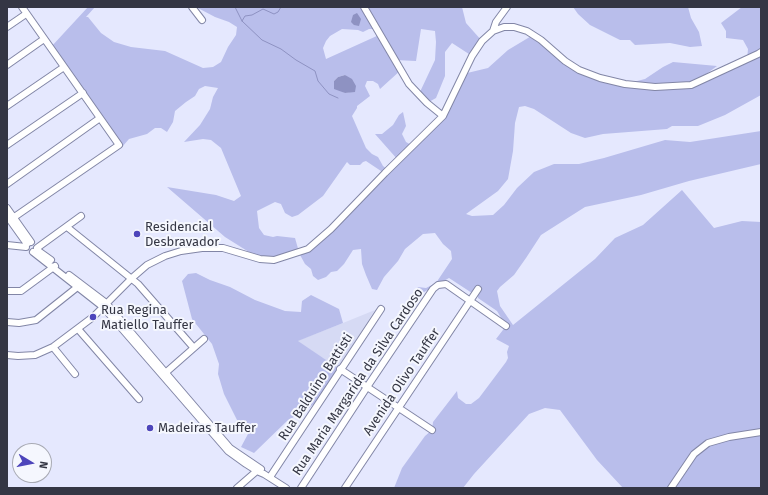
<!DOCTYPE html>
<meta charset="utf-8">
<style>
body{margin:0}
#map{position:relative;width:768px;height:495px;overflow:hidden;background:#e5e8fe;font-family:"Fira Sans",sans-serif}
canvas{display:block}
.frame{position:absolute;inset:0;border:8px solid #343644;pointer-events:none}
.north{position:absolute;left:12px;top:443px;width:40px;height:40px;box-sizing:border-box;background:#f5f7fe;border:1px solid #a8aab4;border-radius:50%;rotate:100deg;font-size:11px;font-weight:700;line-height:16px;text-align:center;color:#343644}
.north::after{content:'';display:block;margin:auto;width:14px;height:18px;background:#4d45bb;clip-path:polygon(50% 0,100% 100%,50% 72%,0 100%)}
</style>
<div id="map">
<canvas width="768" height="495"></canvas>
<div class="frame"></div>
<div class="north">N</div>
</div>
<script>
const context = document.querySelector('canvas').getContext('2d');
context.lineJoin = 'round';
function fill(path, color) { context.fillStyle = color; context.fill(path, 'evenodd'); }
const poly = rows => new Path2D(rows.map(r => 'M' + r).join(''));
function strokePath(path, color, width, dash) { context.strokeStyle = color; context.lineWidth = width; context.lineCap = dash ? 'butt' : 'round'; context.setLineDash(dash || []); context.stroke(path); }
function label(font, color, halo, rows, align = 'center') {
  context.font = font + ' "Fira Sans",sans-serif'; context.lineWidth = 4; context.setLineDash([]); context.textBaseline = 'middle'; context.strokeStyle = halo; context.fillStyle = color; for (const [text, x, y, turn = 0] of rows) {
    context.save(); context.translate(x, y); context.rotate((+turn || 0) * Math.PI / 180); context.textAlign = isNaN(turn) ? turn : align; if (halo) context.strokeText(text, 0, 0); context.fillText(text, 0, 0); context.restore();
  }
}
const built = poly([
 [375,310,338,368,297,341,343,323]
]);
const green = poly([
 [88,7,95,7,86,17,88,17,101,33,114,42,131,47,165,51,203,68,213,67,221,62,228,47,236,35,237,27,229,22,215,17,196,7,462,7,466,23,482,41,472,56,452,43,445,52,445,76,436,98,427,103,419,94,435,60,436,42,435,31,421,29,416,61,395,60,401,70,380,89,378,84,373,81,367,81,365,86,370,96,357,106,357,108,352,116,366,148,372,154,378,157,383,166,388,170,398,160,375,134,382,134,393,125,399,115,403,112,406,126,402,134,406,142,413,146,443,116,463,74,488,68,508,50,533,35,579,70,625,84,645,79,663,67,673,62,717,66,693,84,747,60,748,49,743,40,726,38,726,31,721,23,742,7,761,7,761,95,725,115,698,126,672,126,667,129,603,134,585,138,571,133,534,109,525,106,519,107,515,123,513,151,508,179,498,191,466,214,472,216,493,215,504,205,517,188,534,172,554,164,579,164,604,158,665,140,690,142,761,131,761,164,689,181,641,195,585,207,541,235,526,258,514,275,500,287,497,291,500,306,513,325,595,259,615,238,643,225,682,190,714,228,742,221,761,222,761,488,623,488,597,460,560,410,545,408,529,414,474,474,463,488,394,488,402,468,425,436,432,430,433,422,457,391,458,398,466,404,471,404,479,398,506,362,508,358,507,352,509,346,496,339,506,326,497,311,478,298,478,285,472,293,449,278,417,296,412,295,418,287,426,288,436,283,452,259,451,251,443,244,435,233,423,234,405,249,398,261,384,277,377,290,372,289,366,275,362,264,361,249,353,250,344,264,337,271,331,272,326,277,318,280,313,276,311,269,305,264,299,253,274,260,260,259,225,237,167,187,216,195,234,201,241,196,221,148,211,140,203,139,184,142,200,125,210,109,213,97,218,88,205,86,199,89,195,96,186,102,175,111,173,122,167,132,161,128,155,128,147,134,129,139,122,147,51,47],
 [342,29,358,30,363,32,369,29,376,29,379,35,326,59,323,48,326,41,330,36],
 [345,75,355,91,345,93,340,90,334,81,338,77],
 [366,161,384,173,308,249,299,252,295,238,277,236,273,237,264,235,259,228,257,211,275,202,281,204,285,213,292,217,298,215,323,196,347,162,350,165,360,165,363,162],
 [573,7,688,7,691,18,699,32,702,46,690,47,670,43,635,45,630,40,620,40,590,25,578,14],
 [196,273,210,280,230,287,255,300,285,311,301,312,302,301,311,295,339,309,343,323,298,341,338,368,317,401,309,408,287,421,254,453,241,447,248,434,240,426,224,394,218,374,219,364,212,344,192,319,182,281,188,274]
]);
const water = poly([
 [357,13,361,19,359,26,354,25,351,22,353,15],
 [345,75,352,79,356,86,355,92,345,93,334,89,334,81,338,77]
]);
const stream = poly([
 [235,7,242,21,262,40,281,49,296,60,315,71,318,81,329,94,338,98],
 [242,21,245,16,252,15,263,9,274,14,278,12,281,7]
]);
const minor = poly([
 [192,7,202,20],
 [364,7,409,84,427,103,443,116],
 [7,27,26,14],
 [493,31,496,22,507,7],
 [7,65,44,39],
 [7,106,64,67],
 [7,145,83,93],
 [7,184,100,118],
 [7,208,31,242],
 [7,216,27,244],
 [10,220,119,145,22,7],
 [67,227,138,284,193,347],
 [7,245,26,247],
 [37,248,81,216],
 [37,250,51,260],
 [33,252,103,307,228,451,246,464,257,471,264,474,286,488],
 [69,275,106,303,230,448,261,469],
 [7,291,21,291,55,266],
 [7,322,19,323,36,320,80,285],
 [78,329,139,399],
 [53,347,75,374],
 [7,355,18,356,35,355,53,347,93,317,132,278,147,265,165,256,181,251,202,248,223,248,260,259,274,260,308,249,331,229,385,173,443,116,472,56,482,41,493,31,504,27,514,27,527,31,541,40,565,61,579,70,600,78,625,84,655,87,691,85,758,54,761,52],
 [340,369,432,430],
 [163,375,204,339],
 [270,477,381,309],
 [237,488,259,469],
 [301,488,367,387,433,289,438,285,446,284,506,326],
 [345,488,478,289],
 [671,488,694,454,708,443,729,437,761,432]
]);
const markers = [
 [137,234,4,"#4d45bb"],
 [93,317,4,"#4d45bb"],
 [150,428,4,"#4d45bb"]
];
const poiNames = [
 ["Residencial",145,227],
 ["Desbravador",145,242],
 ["Rua Regina",101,310],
 ["Matiello Tauffer",101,325],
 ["Madeiras Tauffer",158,428]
];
const streetNames = [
 ["Rua Maria Margarida da Silva Cardoso",358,382,-56],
 ["Avenida Olivo Tauffer",402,382,-56],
 ["Rua Balduíno Battisti",316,387,-57]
];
fill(built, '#d6daf4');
fill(green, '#b9beeb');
fill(water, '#8e92c2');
strokePath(stream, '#8e92c2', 1);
strokePath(minor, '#8286a6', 8);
strokePath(minor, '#fff', 6);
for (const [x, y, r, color] of markers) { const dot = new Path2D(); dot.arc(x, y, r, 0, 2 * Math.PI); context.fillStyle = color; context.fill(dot); strokePath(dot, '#f5f7fe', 1.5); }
label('13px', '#343644', '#f5f7fe', poiNames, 'left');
label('13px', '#343644', '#f5f7fe', streetNames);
</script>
